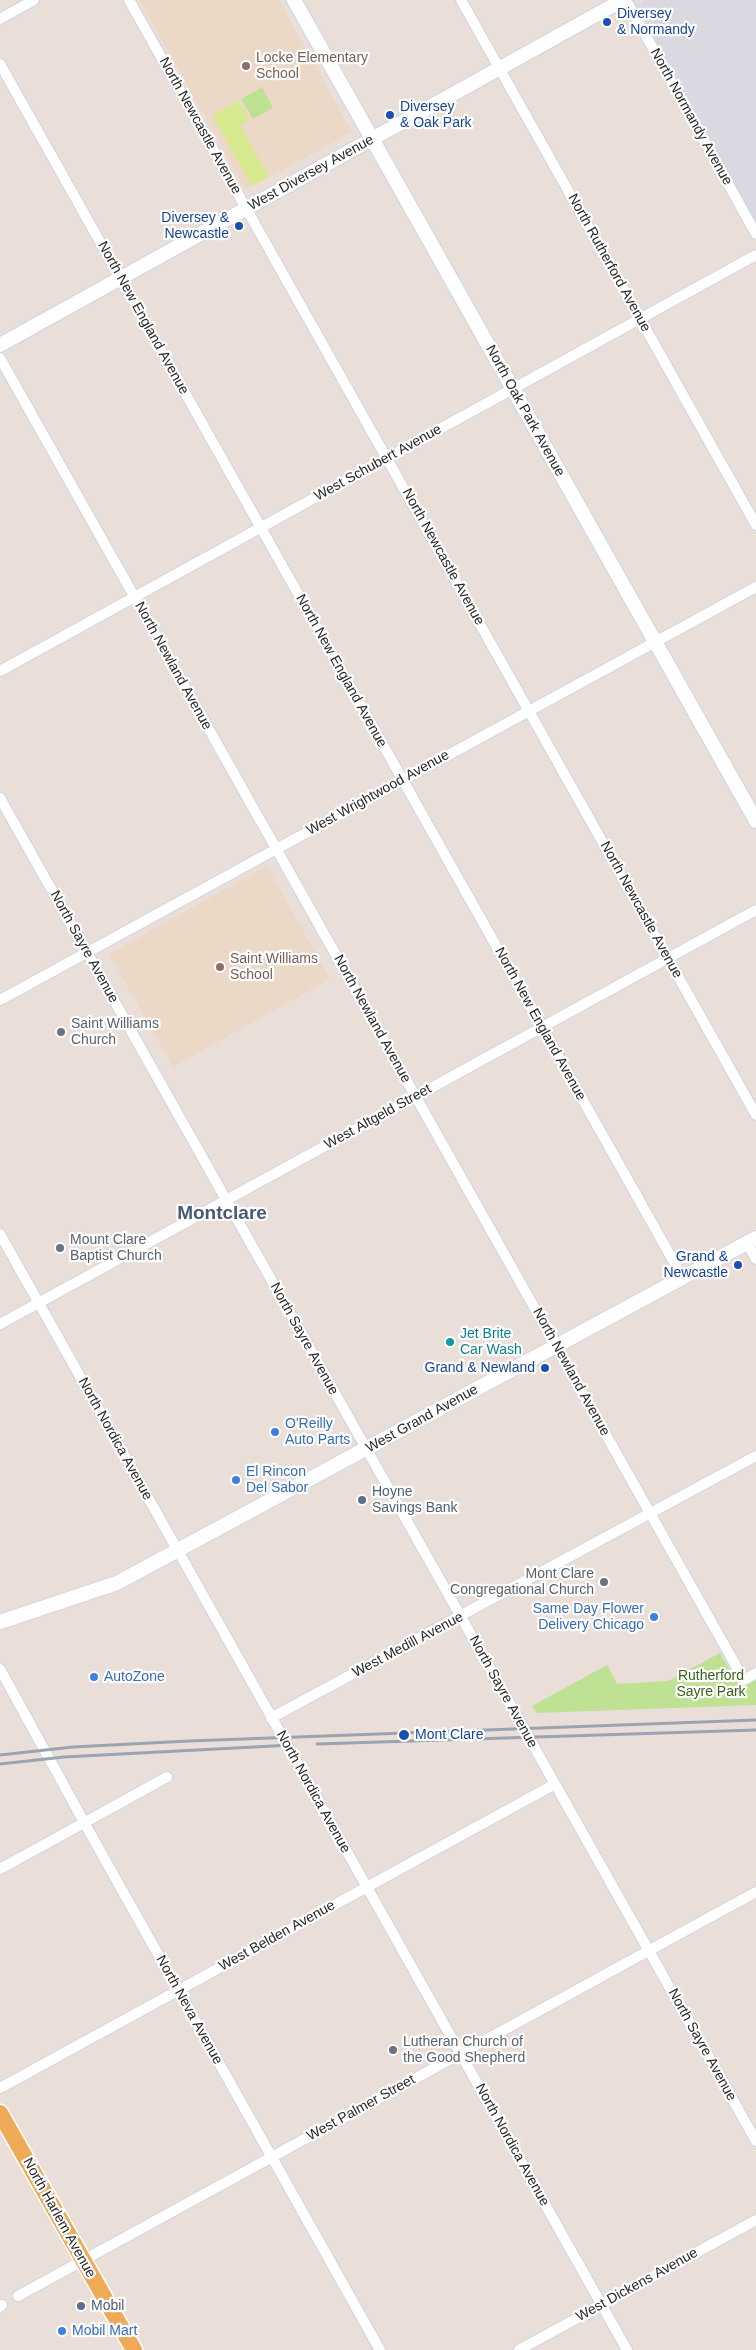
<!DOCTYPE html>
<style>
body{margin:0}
canvas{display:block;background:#eaded8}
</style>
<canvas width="756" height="2350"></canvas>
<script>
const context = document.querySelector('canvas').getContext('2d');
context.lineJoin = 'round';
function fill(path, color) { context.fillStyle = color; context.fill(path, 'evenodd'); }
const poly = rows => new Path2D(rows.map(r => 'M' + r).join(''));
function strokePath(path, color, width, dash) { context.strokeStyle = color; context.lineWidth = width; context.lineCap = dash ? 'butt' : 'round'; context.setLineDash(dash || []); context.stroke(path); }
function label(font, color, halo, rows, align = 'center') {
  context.font = font + ' Helvetica,sans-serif'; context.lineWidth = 4.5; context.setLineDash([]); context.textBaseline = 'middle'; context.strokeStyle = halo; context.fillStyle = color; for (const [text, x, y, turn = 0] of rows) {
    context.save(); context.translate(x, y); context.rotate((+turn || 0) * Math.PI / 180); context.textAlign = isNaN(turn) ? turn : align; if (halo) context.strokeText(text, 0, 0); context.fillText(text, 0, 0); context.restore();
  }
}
const industrial = poly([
 [645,0,756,0,756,225,634,6]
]);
const education = poly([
 [140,0,279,0,352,132,245,190],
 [267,866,330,979,173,1067,109,954]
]);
const green = poly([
 [262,87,273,108,253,119,241,99],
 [720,1653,740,1688,756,1680,756,1705,536,1713,532,1706,607,1665,617,1684,668,1681]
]);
const pitch = poly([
 [239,101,249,120,240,125,269,177,252,186,212,115]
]);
const street = poly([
 [129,0,756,1115],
 [461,0,756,525],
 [626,0,756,234],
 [0,19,34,0],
 [0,64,683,1278],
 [0,358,744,1680,756,1673],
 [0,671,756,255],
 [0,798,756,2141],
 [0,1000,756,587],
 [0,1234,627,2350],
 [747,1243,756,1259],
 [0,1324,756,910],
 [0,1669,90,1833,380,2350],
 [271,1718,756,1456],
 [0,1869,167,1777],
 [0,2088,555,1784],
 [18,2296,756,1892],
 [0,2307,2,2305],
 [519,2350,756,2220]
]);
const secondary = poly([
 [294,0,756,821],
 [0,345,623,0],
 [0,1622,117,1583,756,1238]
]);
const primary = poly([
 [0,2113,134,2350]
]);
const rail = poly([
 [317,1744,756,1730],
 [0,1755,73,1747,189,1741,756,1720],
 [0,1764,64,1757,292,1745]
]);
const markers = [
 [607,22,5,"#1a4fb4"],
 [246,66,5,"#8d6e63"],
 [390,115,5,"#1a4fb4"],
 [239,226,5,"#1a4fb4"],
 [220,967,5,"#8d6e63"],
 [61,1032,5,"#6b7280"],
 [60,1248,5,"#6b7280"],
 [738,1265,5,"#1a4fb4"],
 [450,1342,5,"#0f9aa8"],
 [545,1368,5,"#1a4fb4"],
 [275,1432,5,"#3f7fe0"],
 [236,1480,5,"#3f7fe0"],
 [362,1500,5,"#5c6f8a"],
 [604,1582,5,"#6b7280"],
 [654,1617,5,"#3f7fe0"],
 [94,1677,5,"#3f7fe0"],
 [404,1735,6,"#1a4fb4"],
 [393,2050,5,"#6b7280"],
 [81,2306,5,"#5c6f8a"],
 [62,2331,5,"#3f7fe0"]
];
const transitNames = [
 ["Diversey",617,14],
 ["& Normandy",617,30],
 ["Diversey",400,107],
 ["& Oak Park",400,123],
 ["Diversey &",229,218,"right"],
 ["Newcastle",229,234,"right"],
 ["Grand &",728,1257,"right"],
 ["Newcastle",728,1273,"right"],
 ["Grand & Newland",535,1368,"right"],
 ["Mont Clare",415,1735]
];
const educationNames = [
 ["Locke Elementary",256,58],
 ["School",256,74],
 ["Saint Williams",230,959],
 ["School",230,975]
];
const streetNames = [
 ["North Normandy Avenue",691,117,61],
 ["North Newcastle Avenue",200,126,61],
 ["West Diversey Avenue",311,173,-29],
 ["North Rutherford Avenue",609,263,61],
 ["North New England Avenue",143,318,61],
 ["North Oak Park Avenue",525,411,61],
 ["West Schubert Avenue",378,463,-29],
 ["North Newcastle Avenue",443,557,61],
 ["North Newland Avenue",173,666,61],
 ["North New England Avenue",341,671,61],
 ["West Wrightwood Avenue",378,793,-29],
 ["North Newcastle Avenue",641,910,61],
 ["North Sayre Avenue",84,947,61],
 ["North Newland Avenue",372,1019,61],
 ["North New England Avenue",540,1024,61],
 ["West Altgeld Street",378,1117,-29],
 ["North Sayre Avenue",304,1339,61],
 ["North Newland Avenue",571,1372,61],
 ["West Grand Avenue",422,1419,-29],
 ["North Nordica Avenue",115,1439,61],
 ["West Medill Avenue",408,1645,-28],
 ["North Sayre Avenue",503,1692,61],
 ["North Nordica Avenue",313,1792,61],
 ["West Belden Avenue",277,1936,-29],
 ["North Neva Avenue",189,2010,61],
 ["North Sayre Avenue",702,2045,61],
 ["West Palmer Street",361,2108,-29],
 ["North Nordica Avenue",512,2145,61],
 ["North Harlem Avenue",59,2218,61],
 ["West Dickens Avenue",637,2285,-29]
];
const worshipNames = [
 ["Saint Williams",71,1024],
 ["Church",71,1040],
 ["Mount Clare",70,1240],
 ["Baptist Church",70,1256],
 ["Mont Clare",594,1574,"right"],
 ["Congregational Church",594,1590,"right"],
 ["Lutheran Church of",403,2042],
 ["the Good Shepherd",403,2058]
];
const cultureNames = [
 ["Jet Brite",460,1334],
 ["Car Wash",460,1350]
];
const shopNames = [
 ["O'Reilly",285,1424],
 ["Auto Parts",285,1440],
 ["El Rincon",246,1472],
 ["Del Sabor",246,1488],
 ["Same Day Flower",644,1609,"right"],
 ["Delivery Chicago",644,1625,"right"],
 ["AutoZone",104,1677],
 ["Mobil Mart",72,2331]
];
const serviceNames = [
 ["Hoyne",372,1492],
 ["Savings Bank",372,1508],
 ["Mobil",91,2306]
];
const parkNames = [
 ["Rutherford",711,1676],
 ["Sayre Park",711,1692]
];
const districtNames = [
 ["Montclare",222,1214]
];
fill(industrial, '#dad9e2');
fill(education, '#ecd8c7');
fill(green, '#bfe194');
fill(pitch, '#d6e98f');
strokePath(street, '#cdd5e0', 12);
strokePath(secondary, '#cdd5e0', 16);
strokePath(primary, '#fff', 19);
strokePath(street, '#fff', 10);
strokePath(secondary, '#fff', 14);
strokePath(primary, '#efaa58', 16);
strokePath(rail, '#9ba3b1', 3);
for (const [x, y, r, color] of markers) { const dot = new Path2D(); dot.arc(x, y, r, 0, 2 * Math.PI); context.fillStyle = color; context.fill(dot); strokePath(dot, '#fff', 2); }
label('14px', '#164399', '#fff', transitNames, 'left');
label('14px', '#785e54', '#fff', educationNames, 'left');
label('14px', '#272727', '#fff', streetNames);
label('14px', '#5b616d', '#fff', worshipNames, 'left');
label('14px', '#0d838f', '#fff', cultureNames, 'left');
label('14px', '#366cbe', '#fff', shopNames, 'left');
label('14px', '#4e5e75', '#fff', serviceNames, 'left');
label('14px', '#386219', '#fff', parkNames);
label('bold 19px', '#485b76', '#fff', districtNames);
</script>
